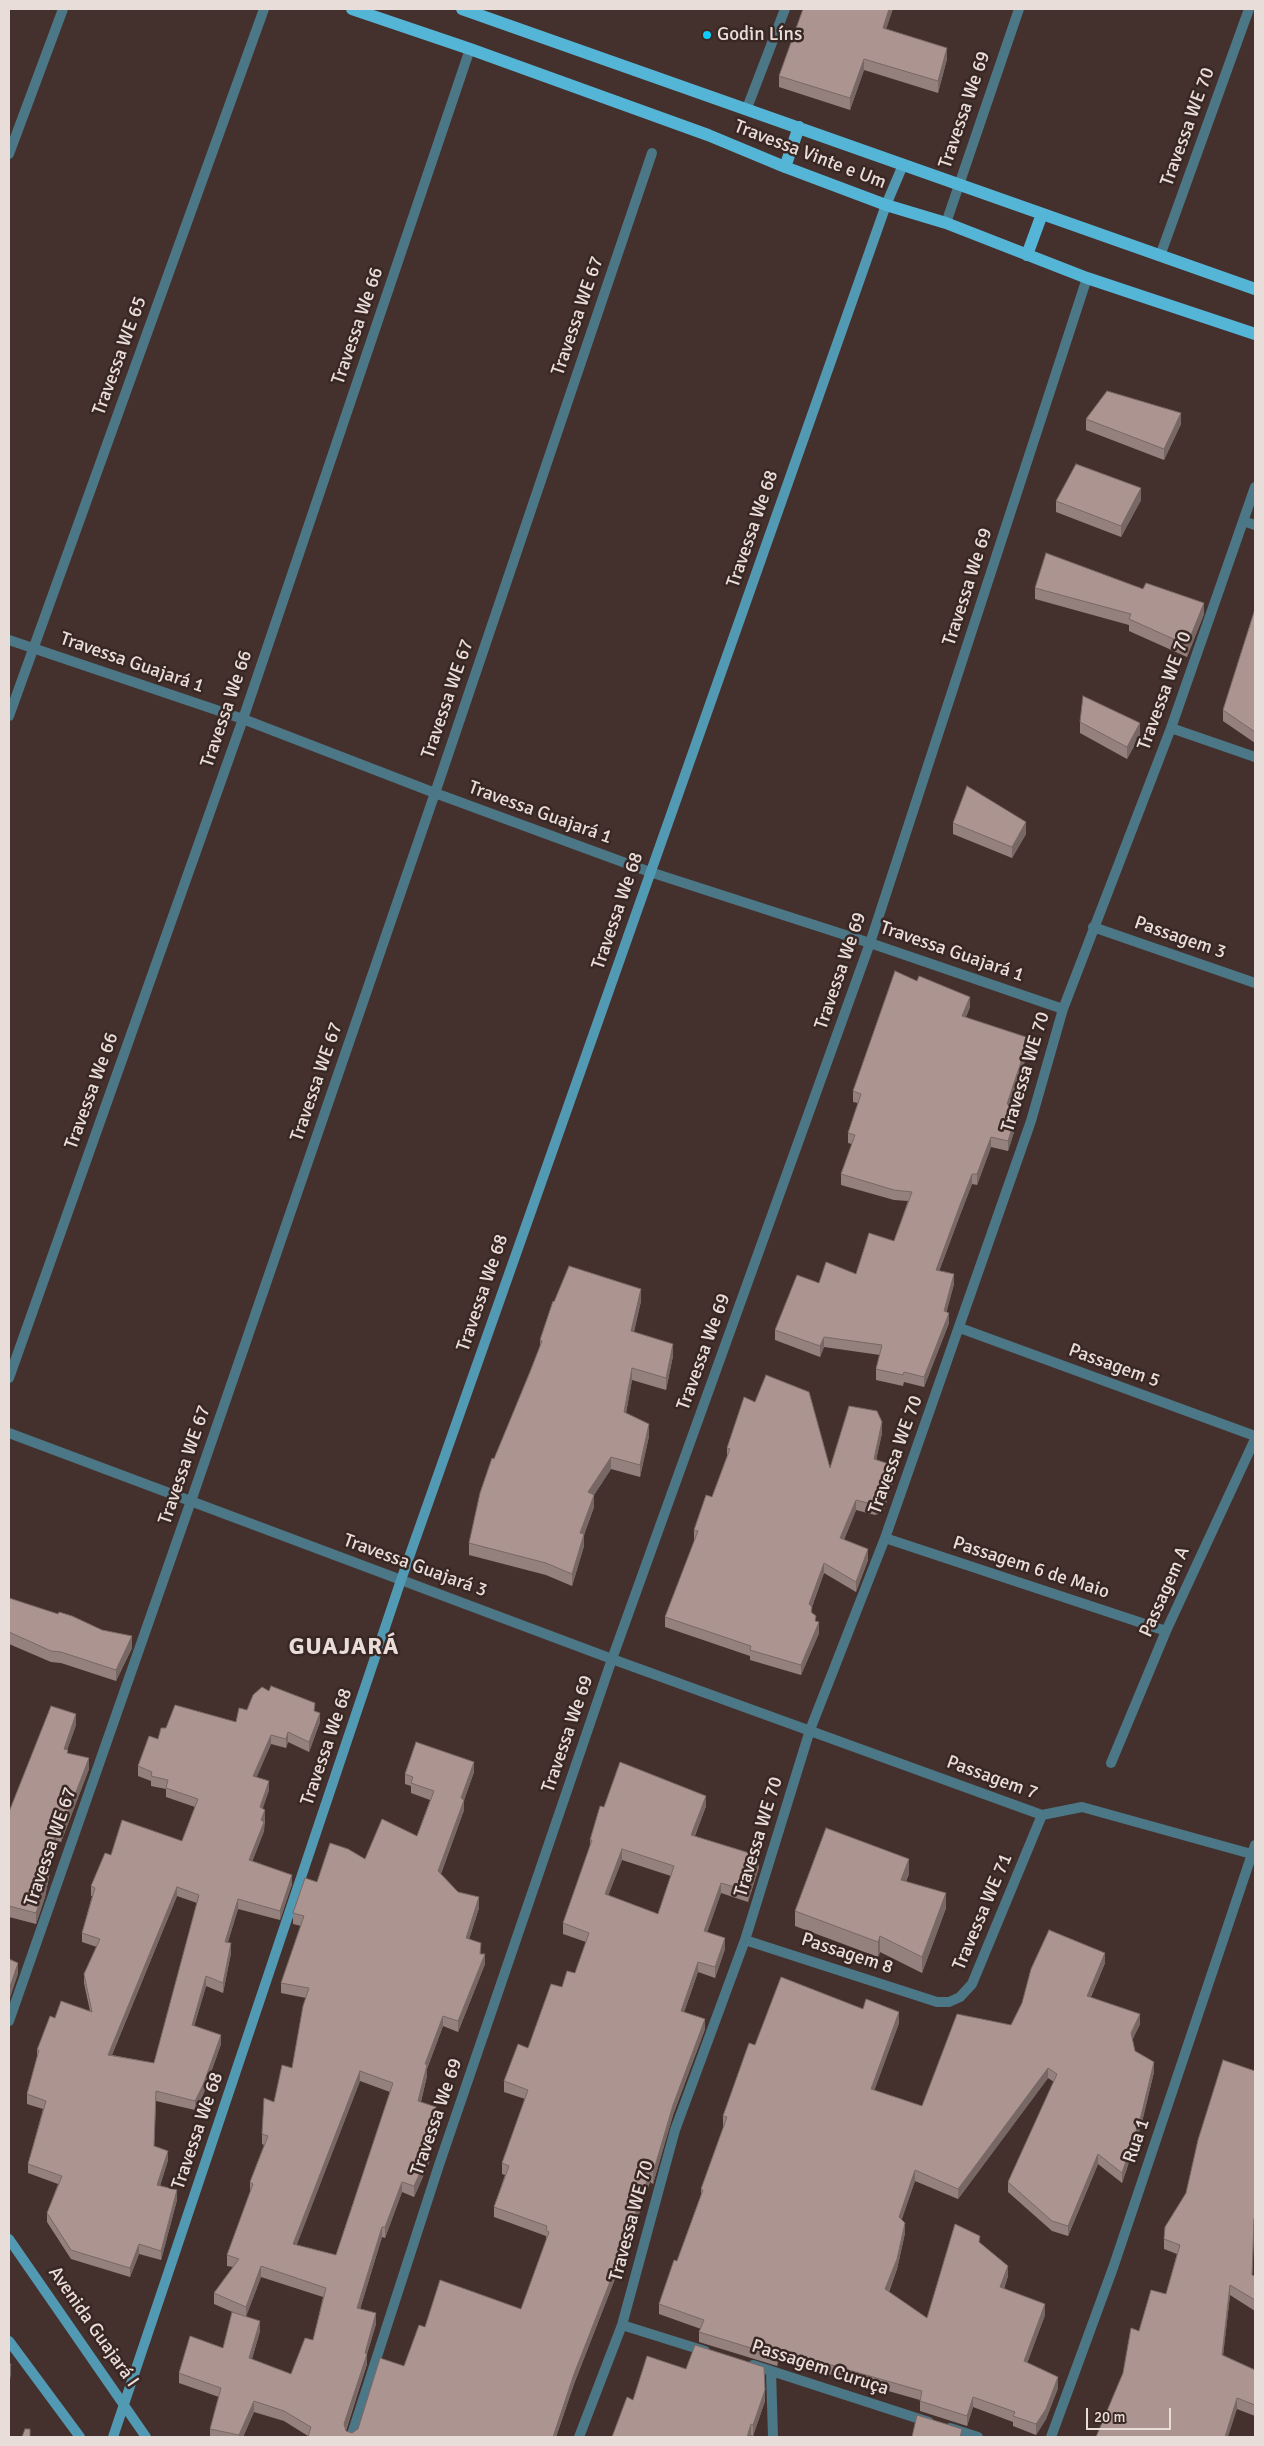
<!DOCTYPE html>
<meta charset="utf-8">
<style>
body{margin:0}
#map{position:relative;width:1264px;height:2446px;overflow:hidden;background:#44312d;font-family:Signika,sans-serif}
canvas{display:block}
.frame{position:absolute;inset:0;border:10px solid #e9ddda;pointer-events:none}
.scale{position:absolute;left:1086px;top:2408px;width:85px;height:22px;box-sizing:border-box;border:2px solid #e9ddda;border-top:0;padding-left:6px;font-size:15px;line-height:18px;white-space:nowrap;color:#e9ddda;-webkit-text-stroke:4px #392723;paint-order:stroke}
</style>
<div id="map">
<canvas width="1264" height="2446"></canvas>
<div class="frame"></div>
<div class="scale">20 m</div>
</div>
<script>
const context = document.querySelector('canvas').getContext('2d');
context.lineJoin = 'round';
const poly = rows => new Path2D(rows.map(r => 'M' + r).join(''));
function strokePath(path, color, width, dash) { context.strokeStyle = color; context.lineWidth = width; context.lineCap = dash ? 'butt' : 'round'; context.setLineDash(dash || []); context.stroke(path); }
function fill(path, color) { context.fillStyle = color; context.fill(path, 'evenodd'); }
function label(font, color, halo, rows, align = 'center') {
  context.font = font + ' Signika,sans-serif'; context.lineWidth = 5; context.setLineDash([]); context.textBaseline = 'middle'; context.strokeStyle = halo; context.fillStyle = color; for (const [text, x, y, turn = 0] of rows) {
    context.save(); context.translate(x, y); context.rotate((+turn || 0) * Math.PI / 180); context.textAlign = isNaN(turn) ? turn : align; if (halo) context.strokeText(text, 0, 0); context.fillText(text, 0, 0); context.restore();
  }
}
const street = poly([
 [747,108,785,9],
 [9,154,63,9],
 [946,223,1019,9],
 [1160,256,1249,9],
 [1243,521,1255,525],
 [9,640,243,719,435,793,650,872,870,943,1063,1009],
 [9,716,264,9],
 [1171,728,1255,757],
 [1093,927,1255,983],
 [960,1328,1255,1436],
 [9,1378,243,719,470,49],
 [9,1433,612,1659,1042,1815,1082,1807,1255,1855],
 [885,1538,1166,1631],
 [1111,1763,1166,1631,1255,1439],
 [745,1940,937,2002,949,2002,960,1997,972,1984,1042,1815],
 [9,2021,191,1501,435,793,652,153],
 [622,2325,705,2351],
 [753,2365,929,2422],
 [771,2371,773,2437],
 [950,2428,978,2437],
 [351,2437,439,2165,612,1659,870,943,1087,278],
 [579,2437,622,2325,675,2130,745,1940,810,1730,885,1538,1031,1121,1063,1009,1171,728,1255,487],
 [1051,2437,1113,2268,1255,1845]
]);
const secondary = poly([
 [9,2239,146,2437],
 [9,2341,80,2437],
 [113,2437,401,1580,886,205,903,165]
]);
const primary = poly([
 [352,9,470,49,708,135,785,167,886,205,946,223,1087,278,1255,334],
 [462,9,1255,289],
 [785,167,799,127],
 [1027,255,1042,214]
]);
const wall = poly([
 [886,29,947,59,938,93,864,70,850,110,779,87,779,76],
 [1086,419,1181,424,1164,460,1086,430],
 [1141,500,1121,537,1056,512,1056,501],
 [1035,588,1143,589,1204,614,1187,657,1129,631,1129,625,1035,599],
 [1255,609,1255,743,1223,721,1223,710],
 [1080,722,1140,735,1127,759,1080,733],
 [953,823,1026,834,1012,858,953,834],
 [970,1007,966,1017,1029,1049,1010,1105,1018,1119,1008,1151,991,1147,977,1185,972,1184,960,1215,939,1271,954,1284,946,1312,949,1323,924,1387,904,1382,903,1386,876,1380,876,1369,880,1355,824,1347,820,1357,775,1340,775,1330,819,1283,856,1274,894,1241,908,1201,894,1200,841,1185,841,1174,852,1144,848,1143,848,1133,858,1103,853,1102,853,1091],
 [641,1301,634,1332,673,1356,666,1390,632,1380,626,1413,649,1436,640,1477,611,1469,594,1495,594,1507,584,1535,584,1546,572,1586,546,1575,469,1555,469,1543,494,1459,540,1347,540,1340,554,1302],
 [882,1433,876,1460,895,1476,883,1512,875,1515,856,1510,844,1540,868,1560,856,1592,824,1573,812,1607,812,1613,816,1622,819,1633,801,1675,750,1660,750,1656,665,1627,665,1617,695,1540,694,1540,694,1530,712,1497,727,1456,727,1448,830,1468],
 [9,1598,132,1648,116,1681,61,1663,51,1662,9,1644],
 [269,1691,315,1711,320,1722,309,1752,288,1742,286,1748,271,1744,256,1777,269,1790,262,1809,265,1820,264,1831,252,1862,292,1884,280,1920,238,1909,228,1942,231,1953,223,1993,206,1986,194,2026,221,2044,203,2095,195,2110,156,2101,154,2147,168,2160,160,2186,177,2200,161,2260,139,2254,130,2277,71,2259,47,2222,47,2213,58,2184,28,2173,28,2164,43,2109,27,2104,27,2094,37,2057,37,2050,55,2018,90,2011,84,1983,84,1974,97,1947,82,1942,82,1933,92,1896,91,1896,91,1886,111,1855,182,1841,195,1807,166,1797,166,1789,151,1786,151,1781,138,1776,138,1766,166,1728,236,1722,247,1710],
 [177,1896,197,1903,154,2063,112,2055],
 [76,1725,67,1750,68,1753,89,1769,61,1842,56,1841,45,1897,36,1924,9,1917,9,1812],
 [474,1772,464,1800,464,1810,441,1874,458,1892,479,1908,469,1939,481,1954,485,1964,458,2032,443,2026,427,2069,427,2076,421,2102,436,2118,429,2163,414,2197,402,2192,385,2238,382,2237,360,2309,376,2324,367,2354,367,2364,346,2431,352,2433,358,2429,404,2366,425,2327,521,2309,546,2241,546,2236,494,2217,494,2207,505,2175,502,2174,502,2163,525,2099,504,2092,504,2081,528,2048,562,1987,575,1973,586,1942,563,1934,563,1923,590,1847,590,1840,604,1807,706,1806,695,1836,759,1867,748,1902,721,1893,707,1932,725,1949,715,1978,698,1972,684,2012,705,2029,673,2115,653,2184,650,2182,635,2225,635,2235,622,2267,620,2266,574,2384,556,2437,308,2437,308,2436,284,2421,254,2412,243,2437,210,2437,210,2429,219,2397,179,2383,179,2373,223,2348,237,2314,214,2304,214,2293,233,2267,227,2266,227,2255,250,2193,250,2182,264,2145,262,2144,262,2134,274,2102,292,2068,306,1998,281,1993,281,1983,301,1926,293,1924,293,1913,317,1882,365,1859,417,1836,430,1800,411,1793,411,1786,405,1784,405,1774],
 [622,1860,671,1876,658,1914,608,1895],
 [360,2081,390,2092,336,2255,296,2245],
 [261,2277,323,2297,313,2340,291,2374,252,2359,260,2331,246,2316],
 [909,1874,906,1881,946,1908,922,1973,880,1952,878,1957,795,1926,795,1911],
 [1105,1963,1091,1997,1140,2024,1132,2040,1135,2051,1154,2072,1141,2126,1122,2183,1098,2164,1068,2236,1052,2231,1008,2192,1008,2182,1054,2082,1048,2078,958,2199,915,2181,901,2220,905,2233,897,2269,889,2292,927,2318,980,2243,1008,2276,1004,2289,1045,2315,1027,2363,1058,2388,1046,2419,1036,2435,1013,2426,1013,2422,973,2407,967,2426,920,2411,920,2400,779,2360,777,2366,699,2342,699,2332,701,2329,659,2314,659,2304,677,2261,701,2195,701,2189,724,2127,723,2126,723,2116,755,2045,899,2023,874,2090,922,2106,1011,2025],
 [1254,2230,1252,2275,1255,2276,1255,2311,1230,2295,1223,2355,1255,2370,1255,2416,1237,2409,1123,2373,1139,2331,1166,2294,1177,2254,1164,2249,1164,2239],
 [633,2400,765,2401,753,2436]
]);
const shadedWall = poly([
 [889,9,893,9,883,39,883,28],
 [947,48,947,59,938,93,938,81],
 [864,59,864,70,850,110,850,98],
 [1181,413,1181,424,1164,460,1164,449],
 [1141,488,1141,500,1121,537,1121,526],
 [1204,603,1204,614,1187,657,1187,645],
 [1140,723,1140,735,1127,759,1127,747],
 [1026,822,1026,834,1012,858,1012,847],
 [970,997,970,1007,962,1026,962,1016],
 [1029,1038,1029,1049,1007,1114,1007,1104],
 [1018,1109,1018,1119,1008,1151,1008,1141],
 [991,1137,991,1147,977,1185,977,1174],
 [972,1174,972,1184,960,1215,936,1280,936,1270,960,1205],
 [954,1274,954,1284,944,1322,944,1311],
 [641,1289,641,1301,631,1343,631,1331],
 [949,1313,949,1323,924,1387,924,1377],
 [824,1337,824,1347,820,1357,820,1346],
 [673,1344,673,1356,666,1390,666,1378],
 [632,1368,632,1380,624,1424,624,1412],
 [882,1422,882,1433,874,1470,874,1459],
 [649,1424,649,1436,640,1477,640,1465],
 [611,1457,611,1469,588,1504,588,1492],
 [895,1466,895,1476,883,1512,875,1515,875,1505],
 [594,1495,594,1507,584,1535,584,1546,572,1586,572,1574,580,1533],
 [856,1500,856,1510,840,1549,840,1538],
 [868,1549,868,1560,856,1592,856,1582],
 [824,1563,824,1573,809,1614,809,1604],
 [819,1622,819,1633,801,1675,801,1665],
 [132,1636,132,1648,116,1681,116,1670],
 [320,1713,320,1722,309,1752,309,1742],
 [76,1714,76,1725,64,1759,64,1749],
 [288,1732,288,1742,286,1748,286,1739],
 [271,1735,271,1744,253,1786,253,1776],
 [89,1758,89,1769,61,1842,61,1831],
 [474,1762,474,1772,461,1809,461,1798],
 [269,1781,269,1790,260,1817,260,1807],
 [706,1796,706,1806,691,1845,691,1835],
 [464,1800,464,1810,438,1881,438,1871],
 [265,1810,265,1820,262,1826,264,1822,264,1831,249,1870,249,1860],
 [56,1830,56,1841,45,1897,36,1924,36,1913],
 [622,1849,622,1860,605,1904,605,1894],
 [759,1856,759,1867,748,1902,748,1891],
 [909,1859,909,1874,901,1895,901,1880],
 [292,1875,292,1884,280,1920,280,1911],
 [721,1883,721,1893,704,1942,704,1931],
 [177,1887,177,1896,108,2064,108,2055],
 [946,1893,946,1908,922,1973,922,1957],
 [479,1897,479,1908,466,1949,466,1938],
 [238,1899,238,1909,225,1951,225,1942],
 [880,1936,880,1952,878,1957,878,1942],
 [725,1938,725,1949,715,1978,715,1967],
 [231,1943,231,1953,223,1993,223,1983],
 [1105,1953,1105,1963,1087,2006,1087,1996],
 [485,1954,485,1964,458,2032,458,2021],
 [698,1962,698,1972,681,2021,681,2011],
 [18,1963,18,1974,9,2001,9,1990],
 [206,1976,206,1986,192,2034,192,2025],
 [899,2012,899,2023,871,2100,871,2089],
 [1140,2014,1140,2024,1131,2043,1131,2033],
 [443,2016,443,2026,427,2069,427,2076,418,2112,418,2101,425,2064],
 [705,2019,705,2029,673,2115,653,2184,653,2173,673,2105],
 [221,2035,221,2044,203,2095,195,2110,195,2101],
 [1154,2062,1154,2072,1141,2126,1122,2183,1122,2173],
 [1048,2068,1048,2078,958,2199,958,2189],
 [360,2071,360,2081,293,2255,293,2244],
 [436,2107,436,2118,429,2163,414,2197,414,2186],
 [168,2151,168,2160,157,2195,157,2185],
 [1098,2154,1098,2164,1068,2236,1068,2226],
 [915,2170,915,2181,899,2228,899,2217],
 [650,2172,650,2182,634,2229,635,2225,635,2235,622,2267,622,2257,632,2223],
 [402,2182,402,2192,385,2238,385,2227],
 [177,2190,177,2200,161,2260,161,2251],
 [1255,2216,1255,2227,1254,2230,1252,2286,1254,2219],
 [905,2223,905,2233,897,2269,885,2300,885,2289],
 [382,2227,382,2237,357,2319,357,2308],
 [139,2244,139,2254,130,2277,130,2268],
 [620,2256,620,2266,574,2384,556,2437,553,2437,574,2374],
 [261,2266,261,2277,246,2317,246,2307],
 [1008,2266,1008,2276,1000,2298,1000,2287],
 [1230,2285,1230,2295,1222,2365,1222,2355],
 [1045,2304,1045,2315,1024,2372,1024,2361],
 [376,2313,376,2324,366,2357,367,2354,367,2364,344,2435,344,2424],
 [260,2321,260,2331,249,2369,249,2358],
 [779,2350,779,2360,777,2366,777,2356],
 [11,2364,11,2375,9,2385,9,2374],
 [1058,2377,1058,2388,1046,2419,1036,2435,1036,2424],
 [765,2390,765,2401,753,2436,753,2425],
 [973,2397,973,2407,967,2426,967,2416],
 [1237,2398,1237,2409,1228,2437,1225,2437],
 [254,2401,254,2412,243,2437,239,2437,239,2435],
 [751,2424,751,2435,750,2437,747,2437],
 [962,2429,962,2437,960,2437]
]);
const building = poly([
 [803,9,889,9,883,28,947,48,938,81,864,59,850,98,779,76,803,9],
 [1107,391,1181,413,1164,449,1086,419,1107,391],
 [1076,464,1141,488,1121,526,1056,501,1076,464],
 [1046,553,1143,589,1146,583,1204,603,1187,645,1129,619,1131,614,1035,588,1046,553],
 [1255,609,1255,732,1223,710,1255,609],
 [1083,696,1140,723,1127,747,1080,722,1083,696],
 [967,786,1026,822,1012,847,953,823,967,786],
 [895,971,917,981,919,976,970,997,962,1016,1029,1038,1007,1104,1018,1109,1008,1141,991,1137,977,1174,972,1174,960,1205,936,1270,954,1274,944,1311,949,1313,924,1377,904,1372,903,1375,876,1369,882,1345,824,1337,820,1346,775,1330,797,1275,819,1283,826,1262,856,1274,869,1233,894,1241,912,1192,894,1190,841,1174,855,1135,848,1133,861,1094,853,1091,895,971],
 [569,1266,641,1289,631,1331,673,1344,666,1378,632,1368,624,1412,649,1424,640,1465,611,1457,588,1492,594,1495,580,1533,584,1534,572,1574,546,1563,469,1543,480,1493,492,1458,494,1459,530,1372,542,1341,540,1340,553,1301,554,1302,569,1266],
 [766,1375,809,1392,830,1468,849,1406,877,1411,882,1422,874,1459,895,1466,883,1501,875,1505,856,1500,840,1538,868,1549,856,1582,824,1563,809,1604,812,1607,811,1612,816,1616,815,1621,819,1622,801,1665,750,1650,751,1646,665,1617,698,1531,694,1530,706,1495,712,1497,730,1449,727,1448,744,1397,755,1402,766,1375],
 [9,1598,58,1614,59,1612,72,1616,102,1630,132,1636,116,1670,61,1652,51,1651,9,1632,9,1598],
 [271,1686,315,1703,314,1711,320,1713,309,1742,288,1732,286,1739,271,1735,253,1776,269,1781,260,1807,265,1810,261,1820,264,1822,249,1860,292,1875,280,1911,238,1899,225,1942,231,1943,223,1983,206,1976,192,2025,221,2035,203,2085,195,2101,156,2091,154,2146,168,2151,157,2185,177,2190,161,2251,139,2244,130,2268,71,2250,47,2213,62,2176,28,2164,46,2101,27,2094,39,2050,37,2050,50,2016,55,2018,61,2001,92,2012,84,1974,100,1939,82,1933,95,1888,91,1886,105,1853,111,1855,122,1820,182,1841,198,1799,166,1788,168,1780,151,1776,152,1772,138,1766,149,1736,158,1739,161,1728,166,1728,175,1705,236,1722,239,1708,247,1710,253,1695,262,1687,269,1691,271,1686],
 [177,1887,199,1895,154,2063,108,2055,177,1887],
 [51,1706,76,1714,64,1749,68,1750,67,1753,89,1758,61,1831,56,1830,45,1887,36,1913,9,1906,9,1812,51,1706],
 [416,1742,474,1762,461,1798,464,1800,438,1871,458,1892,479,1897,466,1938,481,1943,480,1954,485,1954,458,2021,443,2016,425,2064,427,2065,418,2101,436,2107,429,2153,414,2186,402,2182,385,2227,382,2227,357,2308,376,2313,365,2353,367,2354,344,2424,346,2431,352,2433,358,2429,380,2358,404,2366,419,2325,425,2327,440,2280,521,2309,549,2232,546,2230,547,2226,494,2207,509,2166,502,2163,528,2090,504,2081,518,2044,528,2048,551,1984,562,1987,567,1971,575,1973,589,1933,563,1923,592,1840,590,1840,600,1806,604,1807,620,1762,706,1796,691,1835,759,1856,748,1891,721,1883,704,1931,725,1938,715,1967,698,1962,681,2011,705,2019,673,2105,653,2173,650,2172,632,2223,635,2225,622,2257,620,2256,574,2374,553,2437,308,2437,311,2427,284,2411,254,2401,239,2435,210,2429,221,2388,179,2373,190,2336,223,2348,232,2312,260,2321,249,2358,291,2374,305,2338,313,2340,326,2288,261,2266,246,2307,214,2293,239,2259,227,2255,253,2184,250,2182,268,2136,262,2134,264,2098,274,2102,282,2065,292,2068,303,2006,309,1988,281,1983,304,1916,293,1913,305,1878,317,1882,330,1843,348,1849,365,1859,382,1819,417,1836,434,1791,411,1783,413,1777,405,1774,416,1742],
 [622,1849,674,1866,658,1914,605,1894,622,1849],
 [360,2071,393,2083,336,2255,293,2244,360,2071],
 [826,1828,909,1859,901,1880,946,1893,922,1957,880,1936,878,1942,795,1911,826,1828],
 [1049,1930,1105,1953,1087,1996,1140,2014,1131,2033,1135,2051,1154,2062,1141,2116,1122,2173,1098,2154,1068,2226,1052,2221,1008,2182,1057,2074,1048,2068,958,2189,915,2170,899,2217,905,2223,897,2259,885,2289,927,2318,955,2224,980,2236,979,2242,1008,2266,1000,2287,1045,2304,1024,2361,1058,2377,1046,2409,1036,2424,1013,2416,1015,2412,973,2397,967,2416,920,2401,922,2391,779,2350,777,2356,699,2332,704,2320,659,2304,674,2260,677,2261,703,2190,701,2189,727,2117,723,2116,749,2043,755,2045,781,1977,863,2009,866,1999,899,2012,871,2089,922,2106,957,2014,1011,2025,1022,2003,1031,1969,1049,1930],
 [9,1959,18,1963,9,1990,9,1959],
 [1223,2060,1255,2071,1255,2216,1254,2219,1252,2275,1255,2276,1255,2300,1230,2285,1222,2355,1255,2370,1255,2405,1237,2398,1225,2437,1096,2437,1123,2373,1131,2328,1139,2331,1151,2290,1166,2294,1180,2245,1164,2239,1165,2227,1186,2193,1198,2140,1223,2060],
 [695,2345,764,2367,765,2390,753,2425,751,2424,747,2437,612,2437,627,2397,633,2400,647,2356,686,2369,695,2345],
 [9,2364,11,2364,9,2374,9,2364],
 [917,2415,962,2429,960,2437,912,2437,917,2415],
 [25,2429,30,2429,30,2437,22,2437,25,2429]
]);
const markers = [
 [707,35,5,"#0fcafa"]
];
const poiNames = [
 ["Godin Líns",717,35]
];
const streetNames = [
 ["Travessa We 69",965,110,-71],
 ["Travessa WE 70",1188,127,-70],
 ["Travessa Vinte e Um",810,155,21],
 ["Travessa WE 67",578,316,-71],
 ["Travessa We 66",358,326,-71],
 ["Travessa WE 65",120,356,-70],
 ["Travessa We 68",753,529,-71],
 ["Travessa We 69",968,587,-72],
 ["Travessa Guajará 1",132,663,19],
 ["Travessa WE 70",1165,691,-70],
 ["Travessa WE 67",448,699,-71],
 ["Travessa We 66",227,709,-71],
 ["Travessa Guajará 1",540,813,20],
 ["Travessa We 68",618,911,-71],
 ["Passagem 3",1180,938,19],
 ["Travessa Guajará 1",952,952,19],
 ["Travessa We 69",841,971,-71],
 ["Travessa WE 70",1026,1072,-73],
 ["Travessa WE 67",317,1082,-71],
 ["Travessa We 66",92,1091,-70],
 ["Travessa We 68",483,1293,-71],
 ["Travessa We 69",704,1352,-70],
 ["Passagem 5",1114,1366,20],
 ["Travessa WE 70",896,1455,-70],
 ["Travessa WE 67",185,1465,-71],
 ["Travessa Guajará 3",415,1566,20],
 ["Passagem 6 de Maio",1031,1568,18],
 ["Passagem A",1165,1592,-66],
 ["Travessa We 69",568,1734,-71],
 ["Travessa We 68",327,1747,-71],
 ["Passagem 7",992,1778,20],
 ["Travessa WE 70",759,1837,-73],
 ["Travessa WE 67",51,1847,-71],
 ["Travessa WE 71",983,1912,-67],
 ["Passagem 8",847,1954,18],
 ["Travessa We 69",437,2117,-71],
 ["Travessa We 68",198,2131,-71],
 ["Rua 1",1137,2141,-71],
 ["Travessa WE 70",632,2221,-75],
 ["Avenida Guajará I",93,2327,55],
 ["Passagem Curuça",820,2368,18]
];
const districtNames = [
 ["GUAJARÁ",344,1648]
];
strokePath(street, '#4b7787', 10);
strokePath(secondary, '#529ab3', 10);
strokePath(primary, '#55b5d6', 12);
fill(wall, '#94807c');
fill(shadedWall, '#786865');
fill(building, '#ac9590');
strokePath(building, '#786865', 1);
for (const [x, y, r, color] of markers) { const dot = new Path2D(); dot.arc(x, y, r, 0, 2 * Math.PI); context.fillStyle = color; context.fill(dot); strokePath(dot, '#392723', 2); }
label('19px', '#e9ddda', '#392723', poiNames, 'left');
label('19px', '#e9ddda', '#392723', streetNames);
context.letterSpacing = '1px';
label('bold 24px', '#e9ddda', '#392723', districtNames);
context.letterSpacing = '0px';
</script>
